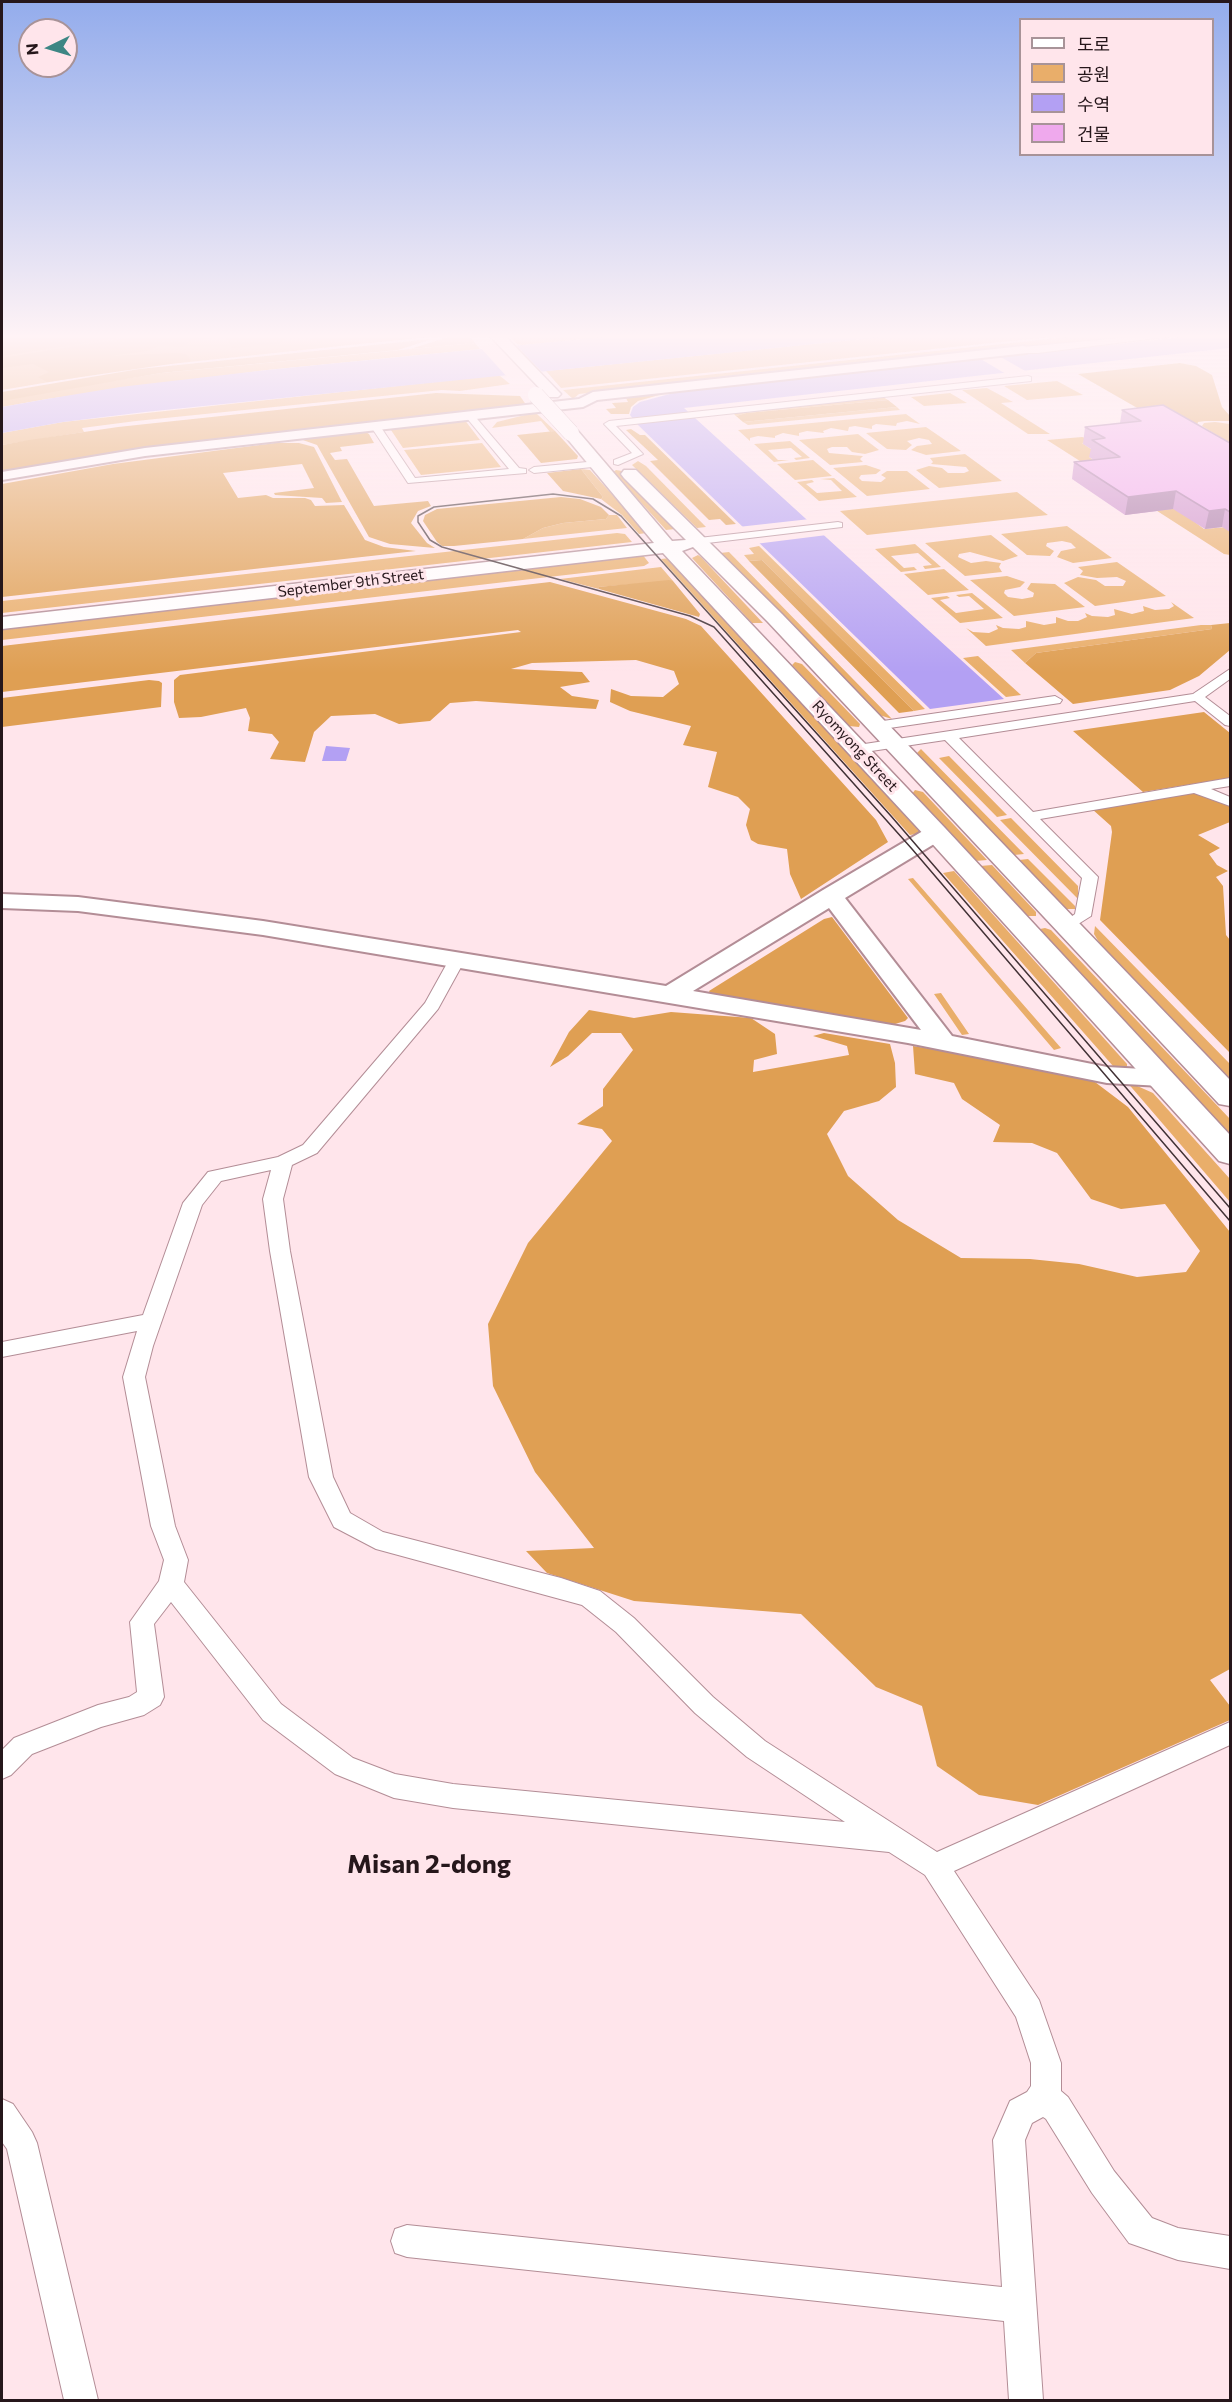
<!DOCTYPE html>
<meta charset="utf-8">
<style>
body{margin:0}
#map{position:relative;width:1232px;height:2402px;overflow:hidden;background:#ffe5eb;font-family:Commissioner,"Noto Sans KR",sans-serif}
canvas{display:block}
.frame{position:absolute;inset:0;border:3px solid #26171b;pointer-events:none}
.legend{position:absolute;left:1019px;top:18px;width:195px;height:138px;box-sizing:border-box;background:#ffe5eb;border:2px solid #a89398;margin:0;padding:8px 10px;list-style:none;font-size:18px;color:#26171b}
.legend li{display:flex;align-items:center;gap:12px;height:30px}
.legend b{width:30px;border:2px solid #a89398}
.north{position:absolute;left:18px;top:18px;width:60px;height:60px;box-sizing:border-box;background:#ffe5eb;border:2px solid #a89398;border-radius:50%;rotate:265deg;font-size:16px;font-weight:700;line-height:24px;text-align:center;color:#26171b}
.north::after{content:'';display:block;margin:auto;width:21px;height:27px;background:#3d8684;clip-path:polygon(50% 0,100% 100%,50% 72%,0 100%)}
</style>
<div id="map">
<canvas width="1232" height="2402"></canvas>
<div class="frame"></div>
<ul class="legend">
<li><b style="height:8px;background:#fff"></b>도로</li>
<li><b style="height:16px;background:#e9ae6a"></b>공원</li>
<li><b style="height:16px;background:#b3a0f3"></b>수역</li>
<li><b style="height:16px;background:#efa9ed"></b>건물</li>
</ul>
<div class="north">N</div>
</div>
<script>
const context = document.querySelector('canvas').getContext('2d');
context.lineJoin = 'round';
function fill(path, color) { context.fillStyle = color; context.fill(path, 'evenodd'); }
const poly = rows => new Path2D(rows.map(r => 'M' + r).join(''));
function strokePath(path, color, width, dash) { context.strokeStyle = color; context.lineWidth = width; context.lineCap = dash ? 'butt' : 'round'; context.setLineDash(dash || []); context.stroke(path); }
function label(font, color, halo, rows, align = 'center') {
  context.font = font + ' Commissioner,sans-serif'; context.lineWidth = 6; context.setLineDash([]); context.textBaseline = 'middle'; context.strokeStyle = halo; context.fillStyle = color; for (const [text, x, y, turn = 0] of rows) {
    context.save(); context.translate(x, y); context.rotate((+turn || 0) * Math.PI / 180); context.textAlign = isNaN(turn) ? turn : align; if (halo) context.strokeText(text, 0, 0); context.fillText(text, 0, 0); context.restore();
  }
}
const green = poly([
 [2,336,435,336,133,368,2,390],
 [509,336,614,336,522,345,517,344],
 [892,336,1058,336,561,388,546,371],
 [1078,336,1155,336,964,353,579,394,573,399,563,390],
 [475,343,480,349,267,370,47,399,2,407,2,401,15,397,161,373],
 [499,375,510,384,460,391,442,390,136,421,82,428,84,432,2,445,2,433,63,422],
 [1057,381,1083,395,1027,400,1004,386],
 [987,388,1013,402,1001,403,1050,434,1028,434,962,390],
 [950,393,967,403,924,406,911,397],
 [883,397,888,400,746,413,736,416,733,413],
 [897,407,900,410,748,425,743,422],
 [529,414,537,414,555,431,550,432,541,421,492,428,497,422],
 [906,414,920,424,907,421,897,423,896,426,876,424,872,426,872,429,855,426,849,427,848,431,831,428,823,431,824,433,807,431,799,433,799,436,783,433,775,436,775,438,758,436,750,438,750,441,738,430],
 [464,419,480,440,403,448,389,427],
 [1215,422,1230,424,1230,443,1202,426,1204,423],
 [926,427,961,451,926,455,911,450,917,446,932,444,929,440,919,438,907,441,912,445,906,450,887,449,866,433],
 [858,434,879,450,865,454,852,452,847,447,832,447,827,449,829,453,863,456,860,459,863,462,830,465,799,440],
 [1082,437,1099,441,1082,443,1100,455,1089,457,1100,464,1105,477,1047,440],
 [790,441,810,458,796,460,794,458,802,457,791,448,768,450,778,460,789,460,774,462,754,444],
 [482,443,501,467,421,475,404,450],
 [965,454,1002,481,939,488,916,470,929,466,942,468,948,473,964,473,969,471,966,467,931,464,933,462,930,458],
 [813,460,832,476,795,480,777,464],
 [638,461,646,466,706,527,697,528,632,465],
 [866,465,881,470,876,474,861,475,859,478,862,481,881,482,886,478,881,475,887,471,907,471,930,489,867,496,833,468],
 [581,469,590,470,647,533,639,534,622,515,601,499,603,497],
 [616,470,622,471,675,529,666,530,613,472],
 [834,478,857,497,819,501,797,482,812,480,814,482,806,484,817,493,842,491,831,480,820,479],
 [1017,492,1048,515,867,535,840,511],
 [1170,503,1204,529,1227,527,1230,528,1230,555,1224,554,1151,507],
 [609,515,617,515,627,528,523,539,543,528,563,523,606,519],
 [1067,526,1112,558,1073,563,1057,557,1061,551,1076,548,1071,543,1062,541,1047,543,1046,546,1054,551,1050,556,1027,555,1001,534],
 [617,533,625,534,632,542,2,613,2,601],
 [991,535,1018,556,1003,561,970,552,959,554,958,557,971,563,986,561,1001,563,999,567,1002,572,965,576,925,543],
 [915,544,941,567,925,569,923,566,932,565,918,553,891,556,904,568,914,567,917,570,901,572,875,549],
 [759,546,925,709,914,711,762,560,749,561,744,555,754,554,749,548],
 [729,552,892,719,876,714,720,553],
 [642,554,649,563,644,566,2,640,2,627],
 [698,555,701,557,763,623,752,623,692,558],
 [670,558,921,833,910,835,661,559],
 [1117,562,1166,596,1095,606,1064,583,1078,577,1096,580,1105,586,1123,586,1126,581,1117,577,1097,578,1080,575,1083,571,1078,567],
 [661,567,673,581,598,587,599,589,560,579],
 [944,569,969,590,928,595,904,574],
 [1007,576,1025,582,1020,587,1005,590,1004,593,1008,597,1022,599,1033,597,1034,593,1027,589,1031,583,1055,584,1085,607,1014,616,970,580],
 [972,593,1003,618,960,623,931,598,947,596,950,598,940,600,956,613,984,609,969,596,959,597,956,595],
 [1171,602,1194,618,986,646,966,628,973,632,989,633,998,629,996,625,1003,628,1019,629,1026,627,1026,621,1044,625,1056,623,1056,617,1068,621,1078,621,1087,617,1085,613,1092,616,1108,617,1115,615,1114,609,1132,614,1144,611,1143,606,1155,610,1169,609,1174,606],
 [1201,625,1211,625,1212,629,1036,653,1025,663,1011,650],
 [978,656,1021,695,1006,697,963,658],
 [795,662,802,664,860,724,859,727,849,726,792,665],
 [921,749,1024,854,1014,855,919,757,917,753],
 [949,756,1007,815,997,817,939,758],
 [915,790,923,792,987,860,975,861,912,794],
 [1011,818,1078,886,1078,899,1000,820],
 [1028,859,1075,906,1075,909,1065,909,1019,860],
 [992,865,1036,912,1036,916,1026,916,980,866],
 [954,871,1127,1064,1127,1068,1113,1066,943,873],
 [913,878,1061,1048,1054,1050,908,879],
 [1095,926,1230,1064,1230,1079,1100,944,1094,934],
 [1045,928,1051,930,1230,1119,1230,1136,1040,932,1040,929],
 [941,993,969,1034,962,1035,934,994],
 [1126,1081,1153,1093,1230,1179,1230,1202]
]);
const forest = poly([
 [2,336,130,336,2,356],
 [138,336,282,336,285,340,278,344,232,348,225,337,194,340,181,347,161,345,147,351,109,356,176,353,186,354,191,361,47,382,38,377,49,372,33,364,2,368,2,358],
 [311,336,369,337,435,336,369,343,364,339,318,343,309,339],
 [452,336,469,336,475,343,410,349],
 [432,339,398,350,161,373,2,401,2,392,139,369],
 [1180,363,1196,366,1212,375,1222,407,1230,416,1230,421,1205,421,1198,422,1197,425,1153,417,1078,374],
 [436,393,520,396,527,406,129,450,2,472,2,445,29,440,118,427],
 [660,393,659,395,638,401,631,407,629,414,611,414,606,409,616,408,612,403,628,402,625,396],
 [888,400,897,407,743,422,736,416,746,413],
 [361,429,369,434,374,443,340,447,342,451,330,453,335,460,347,459,374,506,428,501,431,506,418,511,411,523,427,543,435,548,390,544,369,537,317,445,297,438],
 [631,429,640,435,645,435,736,524,726,525,720,519,709,520,650,461,658,460,626,430],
 [555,431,578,456,577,459,541,463,517,435],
 [275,443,299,443,314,447,342,502,326,503,322,498,275,495,274,493,314,488,302,464,223,473,238,498,266,495,273,498,305,498,311,500,315,506,344,505,365,540,384,547,416,551,2,597,2,484,113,464],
 [581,469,603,497,601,499,563,491,547,473],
 [561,497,580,499,601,507,609,515,606,519,563,523,543,528,523,539,454,546,442,546,437,542,423,521,425,515,437,509],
 [762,560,914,711,899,713,749,561],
 [669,580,673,581,700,614,699,617,599,589,598,587],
 [550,582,686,619,701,626,876,820,888,842,801,899,790,874,787,849,758,844,751,840,746,825,750,809,738,797,708,787,717,752,683,745,691,726,630,711,610,702,611,689,631,696,663,697,679,684,674,671,636,660,532,663,511,669,582,672,590,682,560,687,572,696,599,700,596,709,476,701,450,703,430,721,399,724,375,714,331,716,314,732,305,762,270,759,279,742,272,734,248,731,250,718,246,708,201,717,179,718,174,702,174,680,180,675,521,632,518,630,2,692,2,646],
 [1230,623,1230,650,1199,676,1170,690,1073,704,1025,663,1036,653,1212,629,1211,625],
 [149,680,159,681,162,683,161,707,2,727,2,698],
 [1204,712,1230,733,1230,778,1143,792,1073,731],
 [1191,791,1230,806,1230,822,1198,835,1220,848,1209,854,1217,865,1228,871,1216,877,1223,886,1226,935,1230,940,1230,1053,1100,920,1112,832,1111,826,1092,809],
 [832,917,908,1018,905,1021,895,1024,836,1019,711,995,709,991,824,919],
 [589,1010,634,1018,671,1012,751,1018,775,1034,777,1054,754,1060,753,1072,849,1055,847,1046,813,1036,824,1033,890,1044,895,1063,896,1087,879,1101,844,1111,827,1134,848,1176,898,1220,961,1258,1030,1259,1079,1264,1137,1277,1186,1272,1200,1251,1165,1204,1121,1209,1091,1199,1057,1153,1032,1143,993,1142,1000,1125,962,1099,954,1083,915,1074,913,1046,1048,1068,1091,1079,1128,1107,1230,1232,1230,1669,1210,1680,1230,1706,1230,1720,1038,1805,979,1795,937,1766,922,1706,876,1687,801,1614,634,1601,547,1573,526,1551,594,1548,535,1472,493,1386,488,1324,528,1243,612,1141,602,1129,577,1124,603,1106,603,1089,633,1050,621,1033,592,1033,568,1056,550,1067,569,1032]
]);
const water = poly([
 [614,336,892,336,145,412,63,422,2,433,2,407,47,399,120,387,267,370],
 [1192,336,1230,336,1230,348,684,408,1004,699,930,709,637,424,630,415,633,407,640,402,677,392],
 [326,746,350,748,346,761,322,761]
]);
const pier = poly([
 [513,342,544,374,508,378,479,346],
 [999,356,1027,372,1006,374,979,358],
 [810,519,827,535,755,544,738,527]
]);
const street = poly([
 [1142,336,1172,336,1038,353,1023,353,1019,350,1023,347,1142,336],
 [1028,376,1031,377,1031,381,616,426,643,454,618,465,614,464,614,460,632,453,604,424,609,421,1028,376],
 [469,412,472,413,519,468,526,469,526,473,408,483,370,425,378,423,415,478,509,469,466,417,466,413,469,412],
 [598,461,603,464,602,466,534,473,529,470,534,467,598,461],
 [838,522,842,523,842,527,699,544,694,541,699,538,838,522],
 [1230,669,1230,679,1205,697,1230,716,1230,726,1225,725,1195,701,959,738,1033,812,1230,778,1230,786,1211,789,1230,797,1230,806,1194,793,1040,819,1098,877,1091,916,1067,931,1059,926,1075,914,1082,878,945,740,858,753,851,749,858,745,1193,694,1230,669],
 [1055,696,1062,700,1060,703,876,730,869,726,876,722,1055,696],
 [458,953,466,958,438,1009,317,1153,292,1165,283,1199,290,1251,333,1477,350,1513,383,1532,561,1578,600,1591,634,1618,713,1697,765,1741,937,1852,1230,1722,1230,1745,954,1871,1039,2000,1061,2063,1061,2091,1068,2097,1114,2171,1152,2218,1178,2228,1230,2236,1230,2269,1178,2260,1129,2243,1092,2193,1046,2119,1043,2117,1032,2123,1025,2140,1043,2400,1009,2400,1004,2321,407,2257,395,2253,391,2241,395,2229,407,2225,1002,2287,993,2140,1010,2101,1027,2092,1031,2086,1031,2063,1016,2017,925,1875,889,1852,453,1808,394,1798,335,1774,263,1720,171,1602,154,1624,164,1697,160,1705,144,1715,101,1727,32,1754,11,1775,2,1779,2,1750,14,1738,98,1705,129,1697,137,1692,130,1622,159,1581,164,1560,151,1526,123,1377,137,1331,2,1357,2,1342,143,1315,183,1203,208,1172,278,1157,303,1145,425,1003,450,958,458,953],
 [271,1170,263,1199,270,1251,309,1477,334,1527,376,1549,582,1605,616,1632,695,1713,747,1757,845,1822,453,1784,395,1774,353,1758,281,1704,184,1582,188,1560,175,1526,145,1377,153,1346,202,1205,221,1181,271,1170],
 [2,2099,13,2104,32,2132,37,2143,98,2400,64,2400,7,2149,2,2142,2,2099]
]);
const secondary = poly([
 [1023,346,1027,347,1029,350,1027,353,597,400,583,407,145,456,2,480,2,472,145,448,579,399,593,392,1023,346],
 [936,827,944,828,947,833,944,838,845,898,952,1036,1107,1067,1161,1070,1170,1072,1174,1078,1170,1084,1161,1086,1107,1083,908,1043,263,935,78,911,2,908,2,894,78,897,263,921,666,986,823,890,928,828,936,827],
 [829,908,921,1030,693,991,829,908]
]);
const highway = poly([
 [490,336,505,336,558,391,561,394,558,397,548,397,490,336],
 [571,428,577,430,672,541,686,540,624,478,621,474,624,470,636,470,782,614,1230,1080,1230,1106,1219,1104,768,622,693,547,682,551,945,828,1230,1135,1230,1164,1219,1161,927,838,663,553,2,629,2,617,654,543,565,436,563,433,565,430,571,428]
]);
const tram = poly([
 [1230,1208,891,816,621,516,593,499,553,494,434,507,418,516,418,522,430,540,442,547,690,616,714,627,912,849,1230,1221]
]);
const highwayBridge = poly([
 [536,395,571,433]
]);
const wall = poly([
 [1122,410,1230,443,1230,532,1222,527,1205,529,1173,509,1125,515,1072,479,1074,462,1094,460,1089,457,1091,449,1083,444,1085,427,1120,423]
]);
const shadedWall = poly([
 [1176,491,1173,509,1125,515,1128,497],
 [1225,509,1222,527,1205,529,1209,511]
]);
const building = poly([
 [1163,405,1230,443,1230,512,1225,509,1209,511,1176,491,1128,497,1074,462,1120,457,1092,440,1105,438,1085,427,1141,421,1122,410,1163,405]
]);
const farStreetnames = [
 ["September 9th Street",351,583,-7],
 ["Ryomyong Street",855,746,47]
];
const nearQuarternames = [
 ["Misan 2-dong",429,1864]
];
fill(green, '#e9ae6a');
fill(forest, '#df9f53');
fill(water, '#b3a0f3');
fill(pier, '#ffe5eb');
strokePath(street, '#b38d96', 2);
strokePath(secondary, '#b38d96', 4);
strokePath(highway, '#b38d96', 3);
fill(street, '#fff');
fill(secondary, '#fff');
fill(highway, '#fff');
strokePath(tram, '#423236', 1.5);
strokePath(highwayBridge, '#b38d96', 17, []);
strokePath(highwayBridge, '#fff', 16);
fill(wall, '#ce91cc');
fill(shadedWall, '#a776a6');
fill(building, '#efa9ed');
strokePath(building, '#a776a6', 1.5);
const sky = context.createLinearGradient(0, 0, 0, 673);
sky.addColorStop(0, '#93acec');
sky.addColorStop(0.5, '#fff3f6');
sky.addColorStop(1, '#fff3f600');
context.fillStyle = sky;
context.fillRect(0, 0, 1232, 673);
label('15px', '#26171b', '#ffe5eb', farStreetnames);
label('bold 26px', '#26171b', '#ffe5eb', nearQuarternames);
</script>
